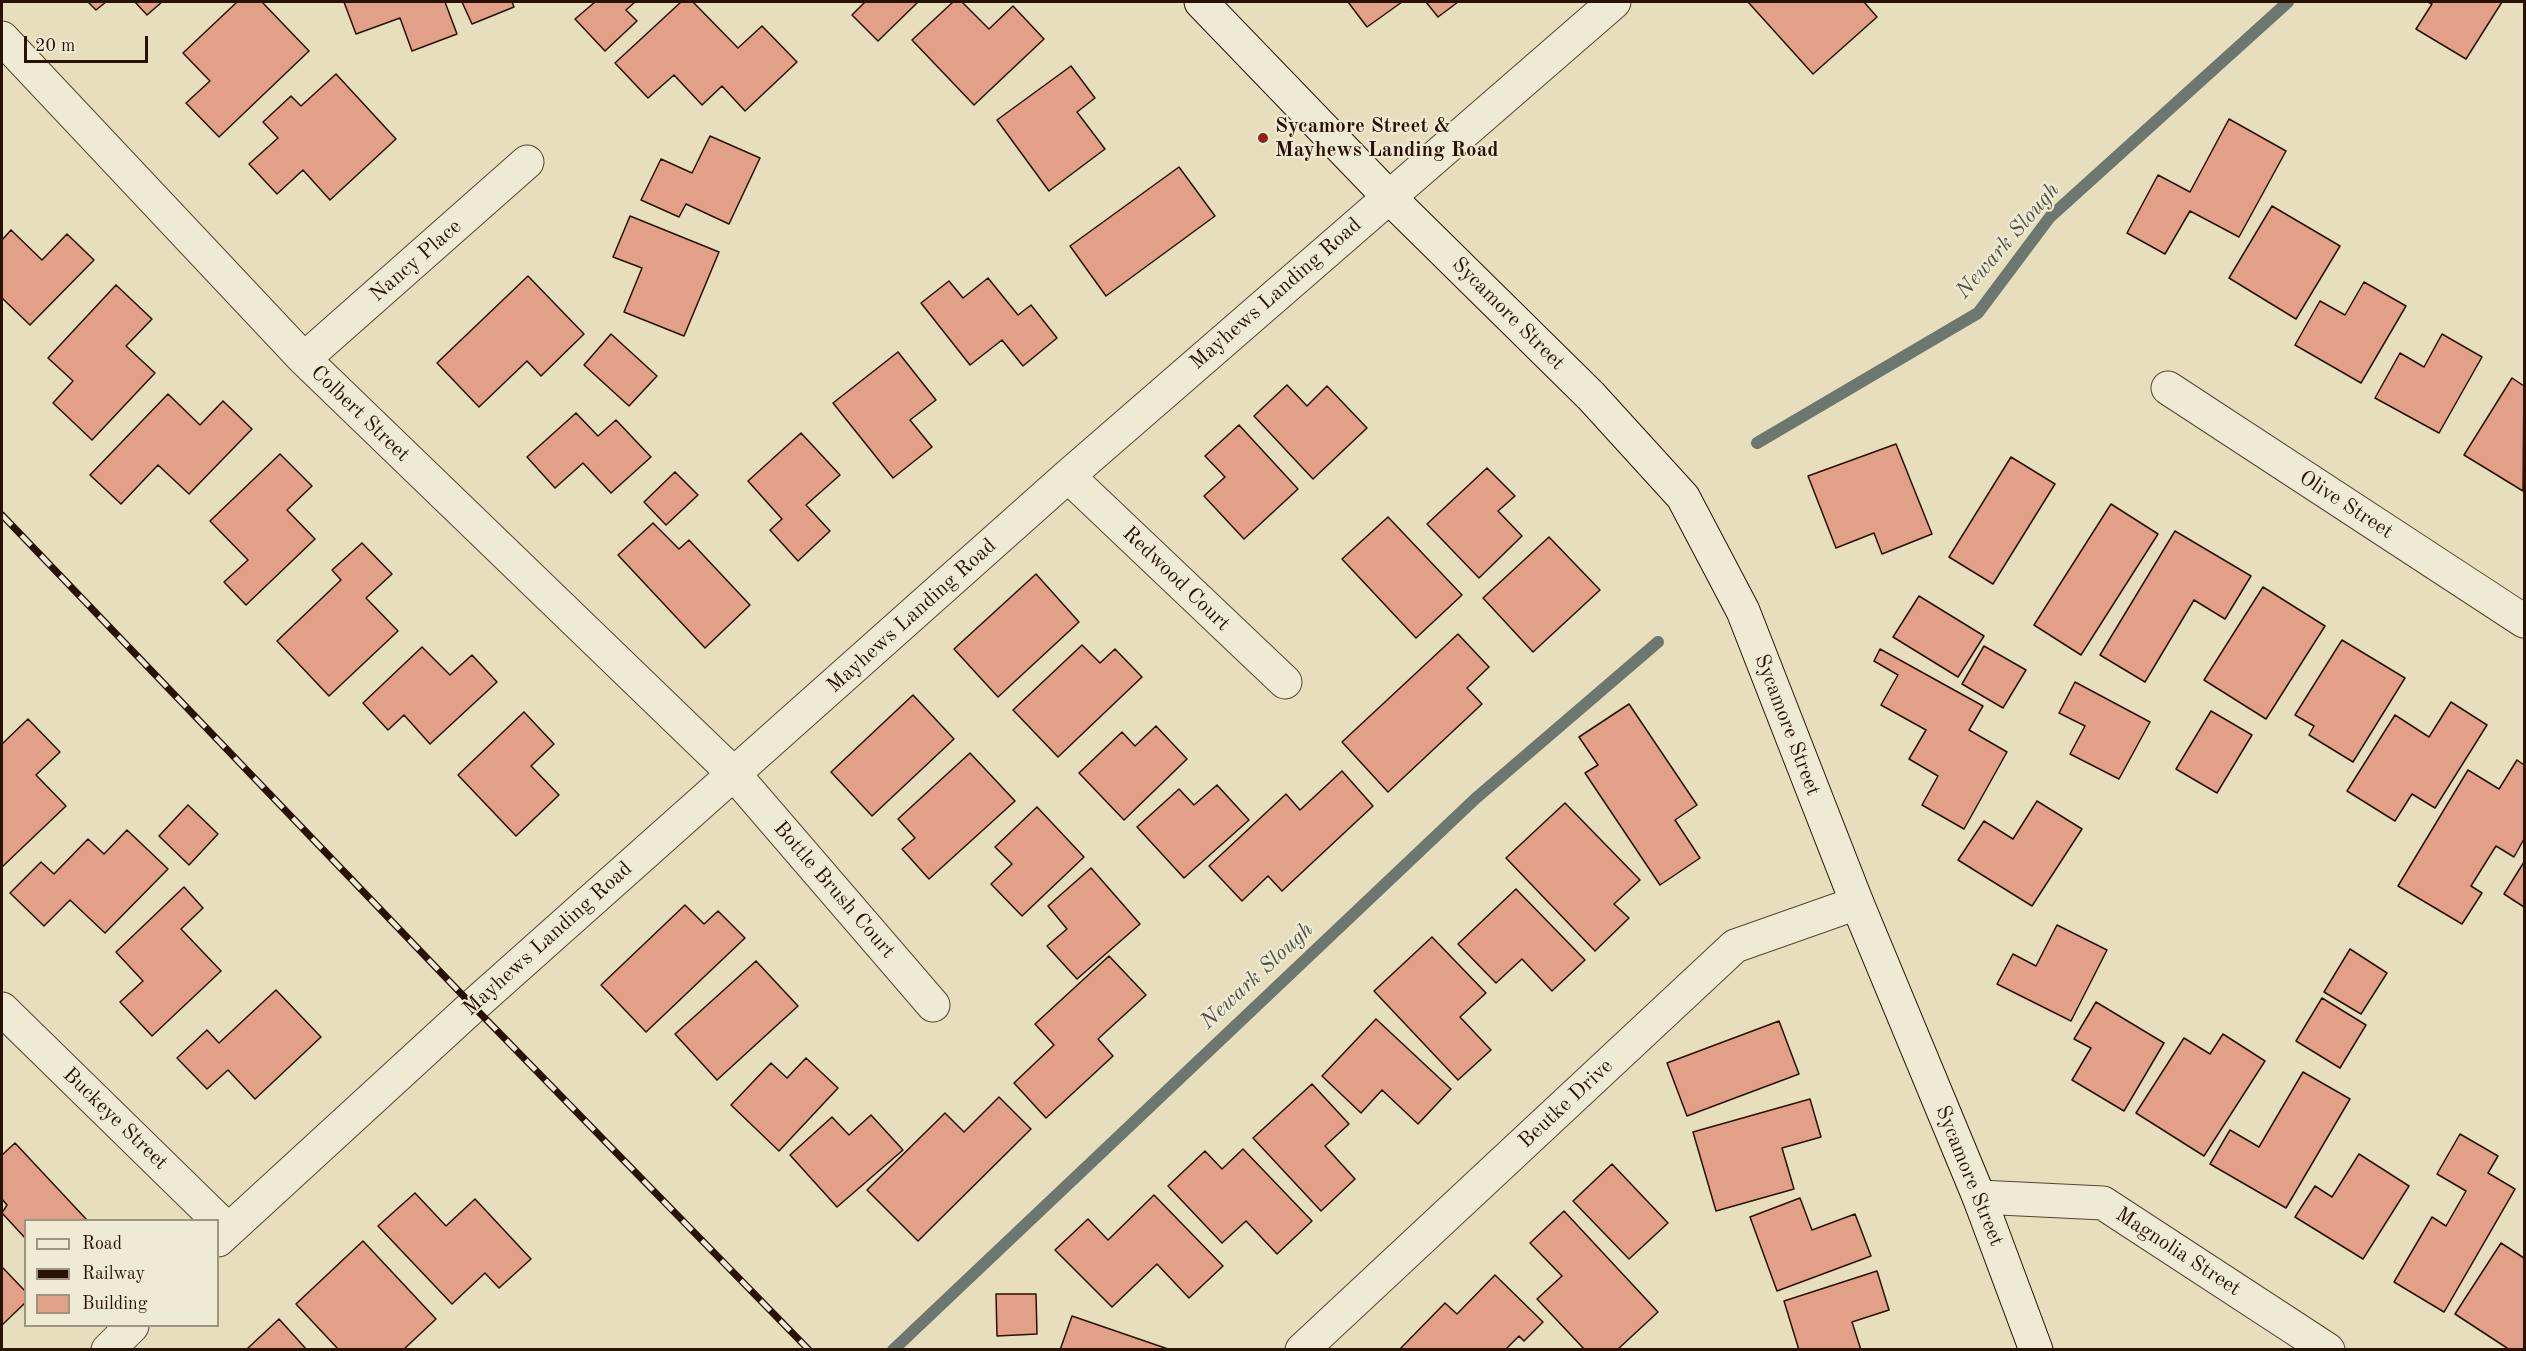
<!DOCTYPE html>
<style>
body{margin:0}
#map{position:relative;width:2526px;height:1351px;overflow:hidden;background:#e6debd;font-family:"Old Standard TT",serif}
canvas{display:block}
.frame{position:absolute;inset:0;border:3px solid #281201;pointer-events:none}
.legend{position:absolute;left:24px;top:1219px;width:195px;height:108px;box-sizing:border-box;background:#efead4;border:2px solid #9f9480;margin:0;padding:8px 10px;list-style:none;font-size:18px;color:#281201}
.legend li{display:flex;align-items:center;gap:12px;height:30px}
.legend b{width:30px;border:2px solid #9f9480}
.scale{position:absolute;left:24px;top:36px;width:124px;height:27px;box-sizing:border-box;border:3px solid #281201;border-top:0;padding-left:8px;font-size:18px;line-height:21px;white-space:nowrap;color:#281201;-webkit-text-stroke:4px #efead4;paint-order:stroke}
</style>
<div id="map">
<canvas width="2526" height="1351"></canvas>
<div class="frame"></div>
<ul class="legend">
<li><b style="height:8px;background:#efead4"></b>Road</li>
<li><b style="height:8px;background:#281201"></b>Railway</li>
<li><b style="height:16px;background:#e1a087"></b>Building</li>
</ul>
<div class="scale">20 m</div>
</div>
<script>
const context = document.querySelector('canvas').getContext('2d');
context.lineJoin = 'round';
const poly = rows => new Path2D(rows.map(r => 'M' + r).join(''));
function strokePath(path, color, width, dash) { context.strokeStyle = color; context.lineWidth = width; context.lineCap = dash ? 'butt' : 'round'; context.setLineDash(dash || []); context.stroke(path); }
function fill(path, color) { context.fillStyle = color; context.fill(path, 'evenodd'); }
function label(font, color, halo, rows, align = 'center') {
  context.font = font + ' "Old Standard TT",serif'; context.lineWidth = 4.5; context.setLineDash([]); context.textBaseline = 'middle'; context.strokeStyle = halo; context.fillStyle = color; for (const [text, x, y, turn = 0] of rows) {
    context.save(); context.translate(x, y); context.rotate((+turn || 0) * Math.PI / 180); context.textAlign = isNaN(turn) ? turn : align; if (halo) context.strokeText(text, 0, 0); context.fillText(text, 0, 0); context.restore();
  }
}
const stream = poly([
 [1757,443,1978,313,2050,217,2288,2],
 [893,1350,1475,799,1658,642]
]);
const building = poly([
 [88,2,106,2,96,10,88,2],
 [135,2,162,2,147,15,135,2],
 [237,2,262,2,309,51,219,137,186,103,210,81,183,53,237,2],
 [344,2,445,2,457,34,412,51,400,18,356,34,344,2],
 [462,2,512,2,514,7,472,24,462,2],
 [595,2,635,2,626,10,637,21,605,51,575,19,595,2],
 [681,2,693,2,738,48,762,26,797,62,745,111,722,86,702,105,674,75,648,98,615,63,681,2],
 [865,2,918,2,878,41,852,15,865,2],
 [953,2,962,2,989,29,1013,6,1044,39,974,105,912,40,953,2],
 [1348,2,1402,2,1367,27,1348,2],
 [1426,2,1458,2,1438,17,1426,2],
 [1748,2,1864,2,1877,17,1813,74,1748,2],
 [2428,2,2502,2,2466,59,2416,29,2432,4,2428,2],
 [1071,66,1095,98,1077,112,1105,149,1049,191,997,120,1071,66],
 [336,74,396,139,330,200,303,170,277,194,249,164,278,138,263,122,291,96,301,106,336,74],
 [2229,119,2286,151,2239,237,2190,211,2165,254,2127,233,2158,175,2190,192,2229,119],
 [710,136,760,158,729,224,686,204,679,217,641,200,661,159,692,173,710,136],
 [1179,167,1215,216,1106,296,1070,246,1179,167],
 [2272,206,2340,246,2296,319,2229,278,2272,206],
 [630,216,719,252,684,336,624,312,642,268,613,257,630,216],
 [11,230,42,260,67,234,94,260,30,325,2,298,2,240,11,230],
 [528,276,584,334,541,376,527,361,479,407,437,363,528,276],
 [988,278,1018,315,1031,305,1057,338,1023,366,1002,340,970,365,921,303,949,281,963,298,988,278],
 [2364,282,2406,306,2361,383,2295,345,2320,301,2345,315,2364,282],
 [116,285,152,319,126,346,155,373,92,440,53,403,73,381,48,358,116,285],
 [611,334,657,376,629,406,584,365,611,334],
 [2442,334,2482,357,2439,433,2375,398,2400,353,2424,367,2442,334],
 [898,352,936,400,910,420,932,447,893,478,833,403,898,352],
 [2512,378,2524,386,2523,491,2464,455,2512,378],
 [1287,385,1307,406,1327,386,1367,428,1313,479,1254,416,1287,385],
 [168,394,200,425,223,401,252,429,189,494,158,465,121,504,90,475,168,394],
 [576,413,598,436,616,420,651,457,611,493,583,463,555,488,527,457,576,413],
 [1239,425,1298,489,1244,539,1204,496,1225,477,1205,456,1239,425],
 [801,433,840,475,806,505,830,531,798,561,770,530,782,519,748,481,801,433],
 [1896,444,1932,534,1882,554,1874,533,1836,548,1808,476,1896,444],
 [280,454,312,486,287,510,315,539,246,605,224,582,248,560,210,521,280,454],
 [2011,457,2055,484,1993,584,1949,557,2011,457],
 [1487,468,1515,496,1498,511,1522,536,1479,578,1427,524,1487,468],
 [675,472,698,495,666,525,644,502,675,472],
 [2111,504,2158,534,2081,655,2034,625,2111,504],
 [1388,517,1462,595,1416,638,1342,559,1388,517],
 [653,523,679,549,689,540,750,605,705,648,618,555,653,523],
 [2175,531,2251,576,2225,619,2194,600,2145,682,2100,655,2175,531],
 [1549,537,1600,590,1533,652,1483,598,1549,537],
 [362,543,392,574,366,598,398,631,329,696,277,641,341,580,332,570,362,543],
 [1036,574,1079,622,998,697,954,649,1036,574],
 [2263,587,2325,626,2266,719,2204,680,2263,587],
 [1919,596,1984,636,1958,677,1893,637,1919,596],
 [1458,634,1489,667,1467,688,1482,704,1388,792,1342,742,1458,634],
 [2342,640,2405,678,2353,762,2309,735,2314,726,2295,715,2342,640],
 [1082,645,1100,663,1115,649,1142,677,1058,757,1013,710,1082,645],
 [1984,646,2026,670,2003,708,1962,684,1984,646],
 [422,647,450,675,472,655,497,682,430,744,404,715,388,730,363,703,422,647],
 [1880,649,1983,706,1969,730,2007,752,1964,829,1922,805,1938,776,1909,759,1926,730,1881,705,1898,675,1874,661,1880,649],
 [2075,682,2150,722,2119,779,2070,754,2085,726,2059,713,2075,682],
 [913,695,954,739,872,816,831,772,913,695],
 [2451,702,2487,725,2435,808,2412,794,2395,821,2347,791,2395,715,2429,737,2451,702],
 [1629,704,1697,805,1675,820,1700,858,1660,885,1585,773,1598,765,1579,737,1629,704],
 [2211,711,2252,735,2217,793,2176,769,2211,711],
 [524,712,554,744,531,766,559,795,516,836,458,775,524,712],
 [28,719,60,752,36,775,66,806,2,867,2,744,28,719],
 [1156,726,1187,759,1124,820,1079,773,1122,732,1135,746,1156,726],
 [970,753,1015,801,929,879,902,849,915,838,898,819,970,753],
 [2517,760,2524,765,2524,839,2514,857,2496,846,2471,886,2482,893,2462,924,2398,886,2468,770,2499,789,2517,760],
 [1342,771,1373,806,1282,891,1268,876,1242,901,1209,866,1286,794,1300,810,1342,771],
 [1217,785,1249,820,1184,878,1137,827,1179,789,1194,805,1217,785],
 [2037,801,2082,829,2032,906,1958,860,1984,821,2013,839,2037,801],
 [1565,803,1640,880,1614,904,1629,918,1595,951,1506,858,1565,803],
 [188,805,218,834,189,865,159,836,188,805],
 [1037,807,1084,857,1022,916,991,884,1012,864,995,847,1037,807],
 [127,830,168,869,105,933,70,900,44,926,10,893,41,862,54,874,88,839,104,854,127,830],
 [2524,862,2524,907,2504,894,2524,862],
 [1091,868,1140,924,1077,979,1047,946,1067,929,1048,906,1091,868],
 [184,887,203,908,181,929,221,971,152,1036,120,1002,143,981,116,952,184,887],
 [1516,889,1585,960,1552,991,1522,959,1496,983,1458,944,1516,889],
 [685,905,704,924,718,911,745,938,646,1032,601,985,685,905],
 [2057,925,2107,950,2071,1021,1997,984,2013,954,2036,966,2057,925],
 [1432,937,1486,993,1460,1017,1491,1050,1458,1080,1374,991,1432,937],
 [2350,949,2387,973,2361,1014,2324,992,2350,949],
 [1109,956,1146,995,1098,1039,1113,1056,1046,1118,1014,1083,1054,1045,1035,1024,1109,956],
 [756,961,798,1006,717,1080,675,1034,756,961],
 [276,990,321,1037,255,1099,228,1070,207,1089,177,1058,207,1030,219,1043,276,990],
 [2322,998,2366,1025,2340,1068,2296,1041,2322,998],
 [2096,1002,2164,1043,2124,1111,2072,1080,2091,1048,2074,1039,2096,1002],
 [1376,1019,1451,1089,1418,1124,1382,1090,1361,1113,1322,1076,1376,1019],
 [1779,1021,1799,1074,1687,1116,1667,1063,1779,1021],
 [2223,1034,2265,1061,2204,1156,2136,1113,2184,1038,2210,1054,2223,1034],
 [806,1058,838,1088,779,1151,731,1105,771,1063,787,1078,806,1058],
 [2303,1072,2350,1099,2286,1208,2210,1164,2230,1130,2259,1147,2303,1072],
 [1312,1084,1349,1124,1325,1146,1355,1179,1321,1211,1253,1138,1312,1084],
 [999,1097,1031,1129,918,1241,867,1190,945,1113,964,1132,999,1097],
 [1810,1099,1821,1137,1782,1148,1794,1189,1716,1211,1693,1132,1810,1099],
 [871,1115,903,1150,837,1207,790,1155,832,1117,849,1135,871,1115],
 [2460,1134,2498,1156,2488,1173,2515,1189,2444,1312,2394,1282,2432,1217,2446,1226,2466,1191,2437,1174,2460,1134],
 [15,1143,87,1220,26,1220,26,1239,2,1213,7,1205,2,1199,2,1155,15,1143],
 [1243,1149,1312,1221,1277,1254,1246,1221,1222,1243,1168,1186,1205,1151,1222,1169,1243,1149],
 [2359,1154,2409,1186,2363,1259,2295,1217,2315,1186,2332,1197,2359,1154],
 [1612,1164,1668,1223,1629,1259,1573,1201,1612,1164],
 [415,1193,446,1226,475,1199,531,1259,499,1288,485,1273,452,1304,378,1226,415,1193],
 [1154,1195,1223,1266,1189,1298,1157,1264,1112,1307,1055,1250,1088,1219,1108,1240,1154,1195],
 [1800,1198,1812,1230,1855,1214,1871,1256,1777,1291,1750,1217,1800,1198],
 [1564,1211,1658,1312,1617,1350,1585,1350,1537,1299,1562,1276,1530,1243,1564,1211],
 [363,1241,436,1319,403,1350,339,1350,296,1304,363,1241],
 [2501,1243,2524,1258,2524,1350,2510,1350,2455,1314,2501,1243],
 [2,1267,26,1292,26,1302,2,1325,2,1267],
 [1877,1271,1889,1310,1852,1322,1861,1350,1799,1350,1784,1301,1877,1271],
 [1495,1275,1543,1322,1524,1341,1519,1336,1505,1350,1399,1350,1445,1303,1457,1314,1495,1275],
 [996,1294,1036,1294,1037,1334,997,1336,996,1294],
 [1072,1316,1168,1349,1060,1350,1072,1316],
 [279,1319,307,1350,249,1350,248,1348,279,1319]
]);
const street = poly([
 [2,38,304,359,734,774,933,1005],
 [304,359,527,162],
 [2168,388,2524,621],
 [1068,476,1285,682],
 [2,1009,228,1230],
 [1979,1197,2103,1203,2328,1350],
 [218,1240,473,1006,1068,476,1614,2],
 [108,1350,132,1326],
 [1302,1350,1735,946,1857,903]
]);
const secondary = poly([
 [1201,2,1388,196,1591,396,1683,497,1743,611,1857,903,1979,1197,2036,1350]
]);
const rail = poly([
 [2,515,473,1006,809,1350]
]);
const markers = [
 [1263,138,6,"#8f2418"]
];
const poiNames = [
 ["Sycamore Street &",1275,126],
 ["Mayhews Landing Road",1275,150]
];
const streetNames = [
 ["Nancy Place",416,261,-41],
 ["Mayhews Landing Road",1276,294,-41],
 ["Sycamore Street",1508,314,45],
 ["Colbert Street",360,414,44],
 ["Olive Street",2346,505,33],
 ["Redwood Court",1176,579,44],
 ["Mayhews Landing Road",912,616,-42],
 ["Sycamore Street",1787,725,69],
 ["Bottle Brush Court",834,890,49],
 ["Mayhews Landing Road",548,939,-42],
 ["Beutke Drive",1566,1104,-43],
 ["Buckeye Street",115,1119,44],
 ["Sycamore Street",1969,1176,68],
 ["Magnolia Street",2178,1252,33]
];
const waterNames = [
 ["Newark Slough",2008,241,-49],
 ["Newark Slough",1257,976,-43]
];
strokePath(stream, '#6c7770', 12);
fill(building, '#e1a087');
strokePath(building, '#281201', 1.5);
strokePath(street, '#584530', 35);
strokePath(secondary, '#281201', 35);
strokePath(street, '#efead4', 33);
strokePath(secondary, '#efead4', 33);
strokePath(rail, '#281201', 7);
strokePath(rail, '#efead4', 4.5, [14]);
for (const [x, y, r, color] of markers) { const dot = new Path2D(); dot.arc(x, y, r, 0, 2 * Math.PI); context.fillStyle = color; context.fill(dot); strokePath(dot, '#efead4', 2); }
label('bold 21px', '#281201', '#efead4', poiNames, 'left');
label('21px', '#281201', '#efead4', streetNames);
label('italic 22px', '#504d42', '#efead4', waterNames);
</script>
